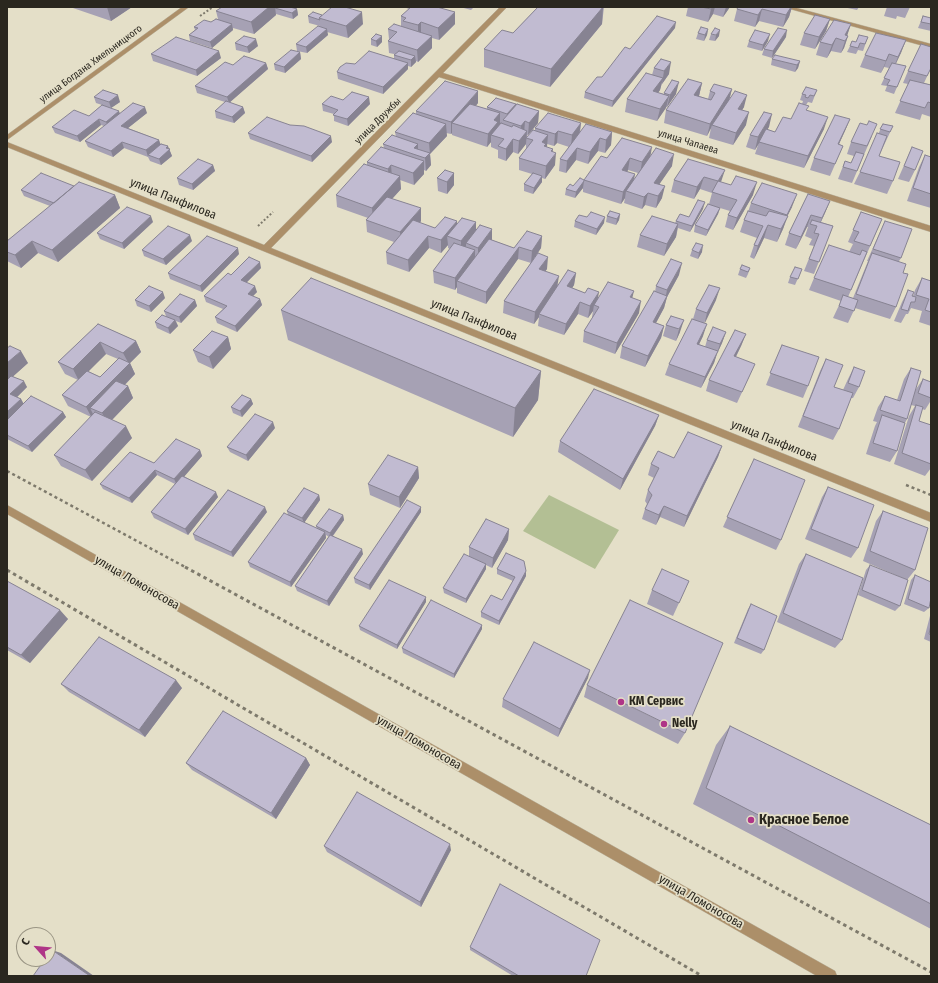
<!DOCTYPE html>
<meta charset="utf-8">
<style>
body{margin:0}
#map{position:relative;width:938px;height:983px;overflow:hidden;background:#e4dfc8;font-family:"Fira Sans Condensed",sans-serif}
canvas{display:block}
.frame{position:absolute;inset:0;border:8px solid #2a271f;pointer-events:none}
.north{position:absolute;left:16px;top:927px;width:40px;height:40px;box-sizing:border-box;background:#e4dfc8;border:1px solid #9a9584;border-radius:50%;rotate:297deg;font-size:11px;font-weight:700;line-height:16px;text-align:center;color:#2a271f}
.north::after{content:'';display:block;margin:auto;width:14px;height:18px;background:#af3587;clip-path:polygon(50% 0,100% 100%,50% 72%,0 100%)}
</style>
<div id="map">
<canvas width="938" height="983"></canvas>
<div class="frame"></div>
<div class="north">С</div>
</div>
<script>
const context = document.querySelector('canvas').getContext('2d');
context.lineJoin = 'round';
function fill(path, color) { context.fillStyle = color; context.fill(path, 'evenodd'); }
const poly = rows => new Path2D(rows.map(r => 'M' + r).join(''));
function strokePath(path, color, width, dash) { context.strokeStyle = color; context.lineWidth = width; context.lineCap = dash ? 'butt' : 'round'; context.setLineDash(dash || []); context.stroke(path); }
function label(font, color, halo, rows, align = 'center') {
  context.font = font + ' "Fira Sans Condensed",sans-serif'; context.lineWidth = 3.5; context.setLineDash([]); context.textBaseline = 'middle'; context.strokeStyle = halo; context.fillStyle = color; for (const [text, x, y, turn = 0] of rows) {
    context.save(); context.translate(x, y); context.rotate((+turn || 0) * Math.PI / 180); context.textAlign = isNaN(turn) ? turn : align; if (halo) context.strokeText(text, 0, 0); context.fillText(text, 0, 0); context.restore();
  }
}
const green = poly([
 [549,495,619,530,595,569,523,531]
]);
const pathFar2 = poly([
 [200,16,213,7],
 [258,226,273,212]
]);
const pathFar1 = poly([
 [7,471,187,568],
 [906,485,931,495]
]);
const path = poly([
 [185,567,931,972],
 [7,570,702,976]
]);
const minor = poly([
 [182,7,189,7,7,140,7,135,182,7],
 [500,7,507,7,443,73,931,226,931,232,439,77,271,248,931,513,931,522,7,147,7,142,264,245,500,7],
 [783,7,793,7,931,44,931,48,783,7],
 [7,505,835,971,837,976,817,976,7,514,7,505]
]);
const wall = poly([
 [70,7,132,7,111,21],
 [222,7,298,7,296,9,297,9,298,15,293,19,276,14,276,15,254,34,233,28,233,30,212,48,190,41,189,35,195,30,194,27,211,22,218,19,216,11],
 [404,7,437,7,455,24,439,40,432,38,432,48,418,62,416,61,416,62,411,67,408,66,408,69,383,94,338,79,337,72,355,64,394,59,394,54,389,53,388,41,389,39,388,29,401,26,401,16,409,9],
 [460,7,474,7,471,10],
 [538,7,604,7,602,24,550,87,484,67,484,49,513,33],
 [688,7,730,7,723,17,713,14,708,22,686,16],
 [792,7,789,17,783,27,759,21,755,27,734,21,737,9],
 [843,7,859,7,857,10],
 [887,7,910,7,905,18,897,16,896,19,884,16],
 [322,15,363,24,348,38,327,32,328,35,307,53,297,51,296,44,320,27,320,26,309,23,308,16],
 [923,16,931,18,931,31,918,28],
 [830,19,826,31,815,49,800,45,804,33],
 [851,24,847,35,848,36,844,48,841,53,831,51,827,58,816,55,820,42],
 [675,28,612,107,584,98,585,92,602,77,630,49],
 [708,29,707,35,704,41,696,39,698,33],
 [711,34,719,36,715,41,709,40],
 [786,37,772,58,762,55,764,49],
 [868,37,863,51,858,50,856,54,847,52,850,46,856,42],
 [371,39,382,42,377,47,371,45],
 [906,40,896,64,906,66,894,94,885,91,887,86,881,85,889,68,884,67,881,73,860,67,865,55],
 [749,41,768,41,762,51,747,47],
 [235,43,258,46,249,53,236,50],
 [300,52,301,59,285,73,275,70,274,64],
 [151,54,221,58,197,76,153,61],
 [661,59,669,74,662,84,662,83,660,90,658,93,664,94,664,93,676,94,667,107,666,107,657,121,625,112,627,99,652,75,654,68],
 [772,59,800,61,798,68,795,72,771,65],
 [266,63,268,69,229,103,243,107,245,113,234,123,216,118,215,111,225,102,197,93,195,86,233,65],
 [931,68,924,83,931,85,931,117,922,114,920,120,895,113,908,84,903,83,908,71],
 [702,83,699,96,708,99,710,91,732,89,729,100,744,107,742,110,746,125,733,145,709,138,711,128,707,136,664,123,666,110],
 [817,90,812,103,808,102,806,105,802,104,803,101,800,100,802,94],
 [94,97,120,102,111,108,120,113,147,113,128,128,159,140,160,144,169,149,172,156,161,165,150,161,148,157,124,148,113,157,88,147,85,141,104,126,101,125,80,142,55,133,52,127,89,116,102,105,96,103],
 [343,100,370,104,348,126,334,121,334,114,323,111,322,104],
 [478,103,476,106,487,109,487,107,515,106,539,111,538,123,528,135,527,135,527,137,535,131,535,128,581,123,580,133,612,132,611,145,605,153,598,151,588,164,576,160,566,173,559,171,560,159,569,147,557,143,554,146,547,144,547,147,553,152,555,165,545,179,542,178,542,182,533,194,524,191,524,184,532,174,519,170,519,158,526,150,526,144,518,154,513,152,506,161,498,158,498,150,491,147,491,142,487,147,452,135,452,133,451,134,446,133,447,136,430,154,431,165,426,171,424,170,424,174,414,185,400,180,401,189,392,199,421,221,420,223,435,228,457,224,476,222,476,231,492,240,514,248,542,236,541,248,534,258,547,269,545,271,558,285,576,273,574,285,572,288,598,298,633,298,639,313,615,354,583,342,584,331,593,318,592,317,593,311,588,318,578,314,564,335,538,326,539,317,534,324,503,313,504,301,531,263,518,259,486,304,457,293,457,287,455,290,434,283,433,271,450,249,448,248,448,245,441,253,429,248,409,272,387,264,386,252,394,242,367,232,366,220,368,218,337,207,336,195,367,165,367,162,384,148,383,144,396,137,395,132,416,114,416,111],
 [807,111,824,129,804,168,755,154,759,142,755,150,746,147,750,135,769,127,767,129,775,132,791,119],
 [850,119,839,144,843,146,830,176,810,170,814,158],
 [883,124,893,126,879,156,893,181,887,194,854,184,860,172],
 [290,125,332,142,312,162,250,139,248,133],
 [872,136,852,183,838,179,845,161,851,163,854,156,847,154,851,142],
 [912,147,915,170,909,182,898,179],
 [925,155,931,157,931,208,907,201,919,167],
 [650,156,672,166,659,184,662,198,656,208,645,205,642,209,624,203,625,198,621,204,583,192,583,188,575,198,565,195,566,189,573,186,584,180,607,158],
 [628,170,638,173,634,180,635,174,627,172],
 [688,159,721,183,753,195,733,230,725,227,728,215,730,211,720,208,718,214,706,236,694,232,695,225,709,204,712,193,700,189,694,199,671,192,674,180],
 [213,165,215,171,193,190,179,185,177,178],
 [454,173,454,185,447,194,438,191,437,178],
 [74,186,115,195,120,208,58,262,38,253,21,268,7,261,7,241,50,206,24,196,21,190],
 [808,194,830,201,821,222,833,226,814,274,804,271,814,246,809,245,812,239,805,236,808,227,807,227,796,249,785,245,789,233],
 [751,203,792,207,787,216,783,229,777,242,764,238,754,259,750,257,754,245,757,238,740,232,744,220,748,212],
 [703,209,690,232,678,228,676,237,664,256,637,247,640,235,675,223,676,221,689,217],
 [861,212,882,219,848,297,853,298,868,261,867,261,885,221,901,258,899,261,903,273,896,307,890,319,855,308,848,323,833,318,841,301,809,290,814,278,849,252,853,244,848,242],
 [620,214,619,220,616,225,606,222,607,216],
 [575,221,604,223,596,235,574,227],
 [153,222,124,249,100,239,97,233],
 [192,241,166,265,144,256,142,250],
 [692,250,702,252,698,259,690,256],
 [239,254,202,292,170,279,168,273],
 [261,268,246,283,257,292,253,296,260,299,262,305,237,332,217,323,215,317,223,309,206,302,204,296,231,275],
 [750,268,748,274,746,278,738,275,740,269],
 [802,269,795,285,788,283,790,277],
 [679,275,667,297,664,308,656,323,664,326,661,338,645,367,620,358,622,346,655,292,656,286],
 [922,278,931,281,931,326,919,322,922,311,911,308,908,314,906,314,901,323,894,321,902,302,908,290,913,296,915,290],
 [165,298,151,312,137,306,135,300],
 [195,300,197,306,181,323,176,321,178,326,170,334,157,328,155,322,166,316,164,311],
 [716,300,704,323,703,336,699,344,705,347,707,340,726,332,722,343,716,356,714,363,701,388,665,375,669,364,693,319,696,309],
 [281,310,541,371,538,400,513,437,288,340],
 [671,316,680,332,676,341,663,336,666,325],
 [98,324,136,341,141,352,130,363,135,374,125,385,128,386,133,398,112,420,132,438,92,481,61,466,54,455,91,417,68,406,62,395,78,380,65,374,58,362],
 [106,354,118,359,100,377,88,371],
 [746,334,741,346,736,357,750,375,737,403,706,391,709,380],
 [228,337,231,349,213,369,198,362,193,350],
 [782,345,808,386,803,398,766,385],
 [7,348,28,363,13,376,27,387,17,397,21,399,24,404,63,412,66,417,32,452,7,439],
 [826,359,834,387,843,390,848,379,854,367,859,387,853,398,851,398,839,429,833,440,798,427,820,371],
 [911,368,916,389,923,379,931,382,931,402,930,402,925,410,922,409,919,421,931,425,931,468,925,476,894,464,909,416,915,406,911,405,907,419,905,423,897,451,890,462,866,454,875,426,877,422,873,421,878,407,885,396,897,400,904,379],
 [251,399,253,404,242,417,233,413,231,407],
 [659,415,655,426,620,490,558,452,560,441],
 [275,428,248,461,230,452,227,447],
 [722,446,718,457,684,527,660,517,656,525,642,519,645,509,647,504,645,501,648,490,654,478,648,475,651,464],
 [200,450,202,456,184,476,218,497,188,535,154,518,151,512,175,484,157,475,132,503,103,489,100,484,154,463],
 [754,459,781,540,776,550,723,527],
 [418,467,419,478,400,508,370,495,368,484],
 [828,487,858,548,851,558,805,539,822,497],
 [319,495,320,500,304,523,317,529,316,526,343,515,344,520,333,536,363,554,329,606,297,591,295,586,329,537,326,535,326,538,291,587,250,567,248,562,288,515,287,511],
 [421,507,421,512,370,590,355,583,354,578],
 [883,511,915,570,907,580,863,561,876,521],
 [267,512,233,557,195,540,193,534],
 [509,529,508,540,492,568,486,565,486,569,466,603,444,593,443,588,469,556,469,547],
 [806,554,842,640,835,648,777,622,799,564],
 [870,565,900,606,895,611,858,595,866,570],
 [497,569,526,576,499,625,481,617,481,612,502,600,513,581,497,574],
 [915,575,929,608,924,612,904,604,911,580],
 [7,581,68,619,30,663,7,650],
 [689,581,673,616,647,604,652,590],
 [426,602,397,649,360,630,359,626],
 [751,604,764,650,761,654,734,643,748,609],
 [931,612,931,642,924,639],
 [482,625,482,629,454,678,403,653,402,648],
 [588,678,558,737,502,707,503,699],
 [61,684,182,688,145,737,69,692],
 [587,685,685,733,678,744,584,697],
 [730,726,931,825,931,929,693,804,716,745],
 [306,758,310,765,276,819,192,770,186,763],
 [324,846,451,850,421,907,327,852],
 [470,947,586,976,513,976,470,950]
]);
const shadedWall = poly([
 [107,7,132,7,111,21],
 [269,7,275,7,276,15,254,34,251,22],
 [603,7,602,24,550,87,551,69],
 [712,7,715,7,713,14,708,22,711,9],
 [726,7,730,7,723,17],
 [791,7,792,7,789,17,783,27,786,15],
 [297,9,298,15,293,19,292,13],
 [762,9,759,21,755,27,758,15],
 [362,12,363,24,348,38,346,26],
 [455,12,455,24,439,40,438,28],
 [830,19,826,31,815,49,819,37],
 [421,22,421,34,418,37,418,25],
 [676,22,675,28,612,107,613,101],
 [232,24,233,30,212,48,210,42],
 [851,24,847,36,845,35],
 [327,29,328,35,307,53,306,47],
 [708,29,707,35,704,41,705,35],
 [720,30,719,36,715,41,716,35],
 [787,30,786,37,772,58,773,51],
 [770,34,768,41,762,51,763,45],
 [382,36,382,42,377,47,376,41],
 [432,36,432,48,418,62,417,50],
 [848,36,844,48,841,53,845,41],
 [836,38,831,51,827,58,832,45],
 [256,39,258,46,249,53,247,47],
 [906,40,901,53,893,69,898,57],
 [219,51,221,58,197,76,196,70],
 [300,52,301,59,285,73,284,67],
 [889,54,884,67,881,73,886,61],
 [415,56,416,62,411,67,411,60],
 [800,61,798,68,795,72,797,65],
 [671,62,669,74,662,84,664,71],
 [266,63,268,69,229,103,227,97],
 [408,63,408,69,383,94,383,87],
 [663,78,660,90,651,103,653,91],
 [679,82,676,94,667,107,670,95],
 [702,83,699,96,691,107,694,95],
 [732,89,729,101,712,125,711,128,707,136,710,124],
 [478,91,478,103,459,125,452,123,452,133,451,134,451,122],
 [118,95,120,102,111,108,109,102],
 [747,95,744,107,735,122,738,109],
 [669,96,666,108,657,121,660,109],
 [369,97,370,104,348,126,347,119],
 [516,104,515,116,507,121,507,114],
 [145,107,147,113,123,132,121,126],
 [243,107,245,113,234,123,232,117],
 [119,111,121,117,109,128,106,122],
 [539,111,538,123,528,135,529,123],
 [749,112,746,125,733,145,736,133],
 [500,113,500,125,491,135,491,142,487,147,488,134,494,120],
 [772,114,769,127,755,150,758,137],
 [828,117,824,129,804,168,808,156],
 [99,119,101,125,80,142,77,136],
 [850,119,845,131,833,157,838,144],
 [525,121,524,134,520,138,521,126],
 [581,123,579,136,571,147,572,135],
 [446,124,447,136,430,154,431,165,426,171,425,158,430,154,429,143],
 [527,131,526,144,518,154,519,141],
 [558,131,557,143,554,146,555,134],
 [612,132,611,145,605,153,606,140],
 [548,135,547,147,546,149,542,142],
 [331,136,332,142,312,162,311,156],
 [600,138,598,151,588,164,590,152],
 [513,139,513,152,506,161,506,149],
 [159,140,161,146,148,155,148,157,146,150],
 [122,142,124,148,113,157,111,151],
 [418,144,418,156,414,148],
 [168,146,172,156,161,165,159,159,166,148],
 [652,147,650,159,640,174,642,162],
 [577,148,576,160,566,173,567,161],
 [553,149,552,159,556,153,555,165,545,179,546,166,551,151],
 [674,154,672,166,652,195,654,183],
 [630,158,628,170,620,183,622,170],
 [424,161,424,174,414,185,413,173],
 [213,165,215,171,193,190,192,184],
 [391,165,392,177,389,181,388,169],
 [725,170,721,182,715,193,718,181],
 [454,173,454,185,447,194,447,182],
 [635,174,632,187,626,191,625,198,621,204,623,192],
 [400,176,401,189,373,220,372,208],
 [542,176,542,182,533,194,534,188],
 [704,177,700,189,694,199,697,187],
 [584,181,583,188,575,198,576,192],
 [757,182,753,195,733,230,737,218],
 [665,186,662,198,656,208,658,196],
 [648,193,645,205,642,209,644,197],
 [797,194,792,207,782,227,787,215],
 [115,195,120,208,58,262,52,250],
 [830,201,825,213,817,230,822,218],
 [705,202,703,209,690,232,692,226],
 [421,208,421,221,401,244,400,232],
 [720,208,718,214,706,236,708,230],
 [620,214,619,220,616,225,617,219],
 [811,215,807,227,796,249,801,237],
 [151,216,153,222,124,249,122,243],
 [788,216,783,229,777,242,781,229],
 [605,217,604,223,596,235,597,229],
 [457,221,457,234,447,236,448,245,441,253,441,240],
 [476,222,476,235,466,243,466,247,461,253,461,241],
 [678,224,676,237,664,256,667,244],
 [768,225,764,238,754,259,758,246],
 [492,229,492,241,478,260,478,248],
 [190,235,192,241,166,265,163,259],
 [428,236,429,248,409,272,408,260],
 [542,236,541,248,531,263,532,251],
 [32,241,38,253,21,268,15,255],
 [703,245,702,252,698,259,699,253],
 [519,247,518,259,486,304,486,292],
 [238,248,239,254,202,292,200,286],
 [475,250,475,262,457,281,457,287,455,290,455,278],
 [548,257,547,269,538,281,539,269],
 [260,262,261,268,243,286,241,280],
 [682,263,679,275,667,297,664,308,650,334,653,322,665,300,667,290],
 [576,273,574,285,566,298,567,286],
 [559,276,557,288,539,314,539,317,534,324,535,312],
 [255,286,257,292,249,300,248,294],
 [720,288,716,300,704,325,707,313],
 [634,291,631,303,630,297],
 [163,292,165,298,151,312,149,306],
 [599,292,597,304,594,305,593,311,588,318,590,306],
 [260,299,262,305,237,332,235,326],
 [195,300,197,306,181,323,179,317],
 [641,301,639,313,615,354,617,343],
 [580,302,578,314,564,335,566,324],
 [175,320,178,326,170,334,168,328],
 [684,320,680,332,676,341,679,329],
 [707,324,703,336,694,355,697,344],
 [664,326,661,338,645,367,648,356],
 [726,332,722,343,716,356,720,344],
 [746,334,741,346,730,368,734,356],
 [228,337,231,349,213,369,209,357],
 [136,341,141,352,130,363,135,374,99,411,90,408,94,416,92,418,86,407,129,364,123,353],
 [100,342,106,354,79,381,73,369],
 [21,351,28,363,7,382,7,363],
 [718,351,714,363,701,388,705,377],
 [541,371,538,400,513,437,515,408],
 [24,381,27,387,14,400,10,394],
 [128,386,133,398,108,424,102,413],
 [21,399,24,405,7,421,7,412],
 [251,399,253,404,242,417,240,411],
 [63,412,66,417,32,452,28,446],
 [659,415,655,426,620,490,623,479],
 [273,422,275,428,248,461,246,455],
 [126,426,132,438,92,481,85,470],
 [722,446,718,457,684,527,687,516],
 [200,450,202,456,177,485,174,479],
 [418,467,419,478,400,508,399,497],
 [155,470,157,475,132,503,129,498],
 [216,492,218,497,188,535,185,529],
 [319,495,320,500,304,523,302,518],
 [664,506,660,517,656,525,659,515],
 [265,507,267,512,233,557,231,552],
 [421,507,421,512,370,590,369,585],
 [343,515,344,520,331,538,330,533],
 [509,529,508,540,492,568,493,558],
 [325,532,326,538,291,587,290,582],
 [362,549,363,554,329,606,327,601],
 [486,564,486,569,466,603,466,599],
 [526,571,526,576,499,625,499,621],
 [426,597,426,602,397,649,397,645],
 [60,610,68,619,30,663,21,655],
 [482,625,482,629,454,678,454,674],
 [590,670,588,678,558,737,560,729],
 [176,680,182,688,145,737,139,730],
 [306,758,310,765,276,819,271,813],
 [450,844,451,850,421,907,420,902],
 [52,950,61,953,94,976,90,976]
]);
const building = poly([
 [222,7,269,7,251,22,216,11,222,7],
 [275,7,290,7,297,9,292,13,275,8,275,7],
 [332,7,345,7,362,12,346,26,319,18,332,7],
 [411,7,437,7,455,12,438,28,421,22,418,25,403,21,406,18,401,16,411,7],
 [538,7,603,7,551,69,484,49,502,30,513,33,538,7],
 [701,7,712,7,711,9,701,7],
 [738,7,791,7,786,15,762,9,758,15,737,9,738,7],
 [313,12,322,15,319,18,320,20,308,16,313,12],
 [815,15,830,19,819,37,804,33,815,15],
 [657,16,676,22,613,101,585,92,597,77,602,77,625,47,630,49,657,16],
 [923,16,931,18,931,24,921,22,923,16],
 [216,19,232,24,210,42,189,35,198,28,194,27,204,20,211,22,216,19],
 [834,20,851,24,845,35,848,36,845,41,836,38,832,45,820,42,834,20],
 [394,24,432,36,417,50,388,41,397,32,388,29,394,24],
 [318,26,327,29,306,47,296,44,318,26],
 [701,27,708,29,705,35,698,33,701,27],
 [715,28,720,30,716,35,711,34,715,28],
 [778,28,787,30,773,51,764,49,778,28],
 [755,30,770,34,763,45,749,41,755,30],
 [876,33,906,40,898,57,889,54,886,61,865,55,876,33],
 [376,34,382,36,376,41,371,39,376,34],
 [859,35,868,37,865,44,860,43,858,48,850,46,852,41,856,42,859,35],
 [244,36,256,39,247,47,235,43,244,36],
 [176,37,219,51,196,70,151,54,176,37],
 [921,44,931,47,931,68,927,76,908,71,921,44],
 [291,50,300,52,284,67,274,64,291,50],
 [369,51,408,63,383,87,337,72,340,67,346,63,355,64,369,51],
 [399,51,415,56,411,60,394,55,399,51],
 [775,55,800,61,797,65,772,59,775,55],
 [244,56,266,63,227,97,195,86,225,62,233,65,244,56],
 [661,59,671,62,664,71,654,68,661,59],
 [892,63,906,66,897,87,887,85,890,80,884,78,892,63],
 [646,73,663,78,653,91,669,96,660,109,627,99,646,73],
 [688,79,702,83,694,95,711,100,715,93,710,91,714,84,732,89,710,124,666,110,688,79],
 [672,80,679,82,670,95,664,93,672,80],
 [910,80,931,85,931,103,928,102,925,108,900,101,910,80],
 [445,81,478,91,451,122,416,111,445,81],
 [806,87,817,90,814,96,810,95,808,98,805,97,806,95,802,94,806,87],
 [103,90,118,95,109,102,94,97,103,90],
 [735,91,747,95,738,109,749,112,736,133,712,125,735,91],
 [352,92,369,97,347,119,333,115,338,110,322,104,331,96,343,100,352,92],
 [496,98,516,104,507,114,487,107,496,98],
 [226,101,243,107,232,117,215,111,226,101],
 [133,103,145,107,121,126,159,140,146,150,122,142,111,151,85,141,133,103],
 [799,103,809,106,806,110,828,117,808,156,759,142,766,129,775,132,783,117,791,119,799,103],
 [470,104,500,113,494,120,498,122,488,134,452,123,470,104],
 [517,104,539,111,529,123,525,121,521,126,503,120,517,104],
 [102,105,119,111,106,122,99,119,77,136,52,127,74,110,89,116,102,105],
 [764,112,772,114,758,137,750,135,764,112],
 [413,113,446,124,429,143,395,132,413,113],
 [548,113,581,123,572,135,558,131,555,134,535,128,548,113],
 [835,115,850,119,838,144,843,146,835,164,814,158,835,115],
 [267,117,290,125,304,126,331,136,311,156,248,133,267,117],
 [869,121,877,124,867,146,851,142,860,123,867,125,869,121],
 [501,123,512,127,513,125,527,131,519,141,513,139,506,149,498,146,504,139,491,135,501,123],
 [586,124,612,132,606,140,600,138,590,152,577,148,567,161,560,159,586,124],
 [883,124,893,126,890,132,880,129,883,124],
 [533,130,548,135,542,142,546,144,544,146,553,149,551,151,556,153,546,166,519,158,533,140,526,138,533,130],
 [877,133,887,136,879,156,900,162,893,181,860,172,877,133],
 [392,135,418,144,414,148,430,153,425,158,383,144,392,135],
 [622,138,652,147,642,162,630,158,622,170,635,174,623,192,584,180,601,156,607,158,622,138],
 [161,144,168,146,166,148,170,149,159,159,148,155,161,144],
 [381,147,424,161,413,173,391,165,388,169,367,162,381,147],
 [912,147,923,151,915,170,904,166,912,147],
 [656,148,674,154,654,183,665,186,658,196,648,193,644,197,626,191,656,148],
 [856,152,864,154,857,171,843,167,845,161,851,163,856,152],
 [925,155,931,157,931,194,913,188,925,155],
 [198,159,213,165,192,184,177,178,198,159],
 [688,159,725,170,718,181,704,177,697,187,674,180,688,159],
 [364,164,400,176,372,208,336,195,364,164],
 [445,170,454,173,447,182,437,178,445,170],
 [41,173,74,186,54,203,21,190,41,173],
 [533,173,542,176,534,188,524,184,533,173],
 [736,176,757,182,737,218,728,215,737,200,712,192,718,181,731,185,736,176],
 [580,178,584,180,584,181,576,192,566,189,570,184,573,186,580,178],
 [79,182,115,195,52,250,32,241,15,255,7,252,7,241,79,182],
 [762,183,797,194,787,215,751,203,762,183],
 [808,194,830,201,822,218,811,215,801,237,789,233,808,194],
 [387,197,421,208,400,232,366,220,387,197],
 [698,200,705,202,692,226,676,221,680,214,689,217,698,200],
 [708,204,720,208,708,230,695,225,708,204],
 [127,207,151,216,122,243,97,233,127,207],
 [610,211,620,214,617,219,607,216,610,211],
 [748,211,766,216,769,211,788,216,781,229,768,225,758,246,754,245,763,226,744,220,748,211],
 [591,212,605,217,597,229,575,221,579,215,587,217,591,212],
 [861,212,882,219,870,246,854,241,859,232,853,230,861,212],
 [652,216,678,224,667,244,640,235,652,216],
 [445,217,457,221,441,240,428,236,408,260,386,252,413,220,435,228,445,217],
 [462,218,476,222,461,241,447,236,462,218],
 [812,220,833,226,819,262,809,259,819,234,814,233,817,226,810,224,812,220],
 [885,221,912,229,901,258,873,249,885,221],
 [480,225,492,229,478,248,466,243,480,225],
 [168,226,190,235,163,259,142,250,168,226],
 [527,231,542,236,532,251,519,247,486,292,457,281,489,239,514,248,527,231],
 [207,236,238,248,200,286,168,273,207,236],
 [454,243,475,250,455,278,433,271,454,243],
 [696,243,703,245,699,253,692,250,696,243],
 [829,245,860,255,862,250,867,252,851,290,814,278,829,245],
 [538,253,548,257,539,269,559,276,535,312,504,301,538,253],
 [872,253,906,264,903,273,908,274,896,307,856,294,872,253],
 [249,257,260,262,241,280,255,286,248,294,260,299,235,326,215,317,227,306,204,296,228,273,231,275,249,257],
 [671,259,682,263,667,290,656,286,671,259],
 [742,265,750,268,748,272,740,269,742,265],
 [795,267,802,269,798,279,790,277,795,267],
 [568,270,576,273,567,286,585,293,588,288,599,292,590,306,580,302,566,324,539,314,568,270],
 [311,278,541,371,515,408,281,310,311,278],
 [922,278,931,281,931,312,925,310,929,299,916,295,922,278],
 [608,282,634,291,630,297,641,301,617,343,584,331,599,307,594,305,608,282],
 [709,285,720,288,707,313,696,309,709,285],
 [149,286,163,292,149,306,135,300,149,286],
 [908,290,914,292,912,296,916,297,915,302,911,302,908,311,901,309,908,290],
 [654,291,667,296,653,322,664,326,648,356,622,346,654,291],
 [180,294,195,300,179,317,164,311,180,294],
 [843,295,858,300,854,311,839,306,843,295],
 [162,315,175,320,168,328,155,322,162,315],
 [671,316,684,320,679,329,666,325,671,316],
 [692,319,707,324,697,344,718,351,705,377,669,364,692,319],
 [98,324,136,341,123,353,100,342,73,369,58,362,98,324],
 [713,327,726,332,720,344,707,340,713,327],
 [735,330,746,334,734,356,755,364,742,392,709,380,735,330],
 [212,331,228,337,209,357,193,350,212,331],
 [782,345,819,357,808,386,770,373,782,345],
 [10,346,21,351,7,363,7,348,10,346],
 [119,358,130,363,86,407,62,395,87,371,100,377,119,358],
 [826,359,843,365,834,387,853,393,839,429,803,416,826,359],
 [854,367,865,371,859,387,848,383,854,367],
 [911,368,921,371,907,419,880,410,885,396,900,401,911,368],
 [11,376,24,381,10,394,21,399,7,412,7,380,11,376],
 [923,379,931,382,931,398,918,393,923,379],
 [116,381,128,386,102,413,90,408,116,381],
 [594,389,659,415,623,479,560,441,594,389],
 [242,395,251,399,240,411,231,407,242,395],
 [31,396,63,412,28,446,7,435,7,420,31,396],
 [916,405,923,407,919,421,931,425,931,464,902,453,916,405],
 [95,412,126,426,85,470,54,455,95,412],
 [255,414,273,422,246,455,227,447,255,414],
 [882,415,905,423,897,451,873,443,882,415],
 [688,432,722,446,687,516,664,506,659,515,645,509,652,495,648,490,659,468,651,464,658,451,674,458,688,432],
 [176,439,200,450,174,479,155,470,129,498,100,484,130,452,154,463,176,439],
 [388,455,418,467,399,497,368,484,388,455],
 [754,459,805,480,781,540,727,517,754,459],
 [182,476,216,492,185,529,151,512,182,476],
 [828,487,874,505,858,548,811,529,828,487],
 [304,488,319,495,302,518,287,511,304,488],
 [228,490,265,507,231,552,193,534,228,490],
 [407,500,421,507,369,585,354,578,407,500],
 [329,509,343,515,330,533,316,526,329,509],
 [883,511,928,528,915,570,870,551,883,511],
 [284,513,325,532,290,582,248,562,284,513],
 [486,519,509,529,493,558,469,547,486,519],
 [330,535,362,549,327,601,295,586,330,535],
 [506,553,524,561,526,571,499,621,481,612,491,595,502,600,515,577,497,569,506,553],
 [464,554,486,564,466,599,443,588,464,554],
 [806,554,863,578,842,640,783,613,806,554],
 [870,565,908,580,900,606,862,590,870,565],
 [662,569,689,581,679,603,652,590,662,569],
 [915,575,931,582,931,598,929,608,908,599,915,575],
 [389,580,426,597,397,645,359,626,389,580],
 [7,581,60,610,21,655,7,647,7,581],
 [431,600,482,625,454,674,402,648,431,600],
 [630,600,723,643,685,733,587,685,630,600],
 [751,604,777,616,764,650,737,638,751,604],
 [931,625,931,635,929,634,931,625],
 [99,637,176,680,139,730,61,684,99,637],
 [534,642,590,670,560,729,503,699,534,642],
 [223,711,306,758,271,813,186,763,223,711],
 [730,726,931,825,931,904,706,788,730,726],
 [357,792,450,844,420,902,324,846,357,792],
 [500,884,600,940,586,976,519,976,470,947,500,884],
 [52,950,90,976,33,976,45,959,48,959,48,955,52,950]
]);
const markers = [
 [621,702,4,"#af3587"],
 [664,724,4,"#af3587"],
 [751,820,4,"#af3587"]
];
const farStreetnames = [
 ["улица Богдана Хмельницкого",91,64,-36],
 ["улица Дружбы",378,121,-45],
 ["улица Чапаева",688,142,17]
];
const streetNames = [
 ["улица Панфилова",173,199,22],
 ["улица Панфилова",474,320,22],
 ["улица Панфилова",774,441,22],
 ["улица Ломоносова",137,583,30],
 ["улица Ломоносова",419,743,30],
 ["улица Ломоносова",701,902,30]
];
const poiNames = [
 ["КМ Сервис",629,702],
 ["Nelly",672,724]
];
const nearPoinames = [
 ["Красное Белое",759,820]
];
fill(green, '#b3bf94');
strokePath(minor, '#bfbaa6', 1);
strokePath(pathFar2, '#7e7a6c', 2, [2, 2]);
strokePath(pathFar1, '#7e7a6c', 2.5, [3, 3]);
strokePath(path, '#7e7a6c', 3, [3.5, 3.5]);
fill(minor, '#ac8f69');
fill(wall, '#a6a1b4');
fill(shadedWall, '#878392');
fill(building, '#c1bbd1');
strokePath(building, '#878392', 1);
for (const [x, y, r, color] of markers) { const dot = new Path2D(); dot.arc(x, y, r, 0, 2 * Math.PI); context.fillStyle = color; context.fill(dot); strokePath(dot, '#e4dfc8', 1.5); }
label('10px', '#2a271f', '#e4dfc8', farStreetnames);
label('12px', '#2a271f', '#e4dfc8', streetNames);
label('bold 12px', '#2a271f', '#e4dfc8', poiNames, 'left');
label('bold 14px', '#2a271f', '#e4dfc8', nearPoinames, 'left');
</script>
